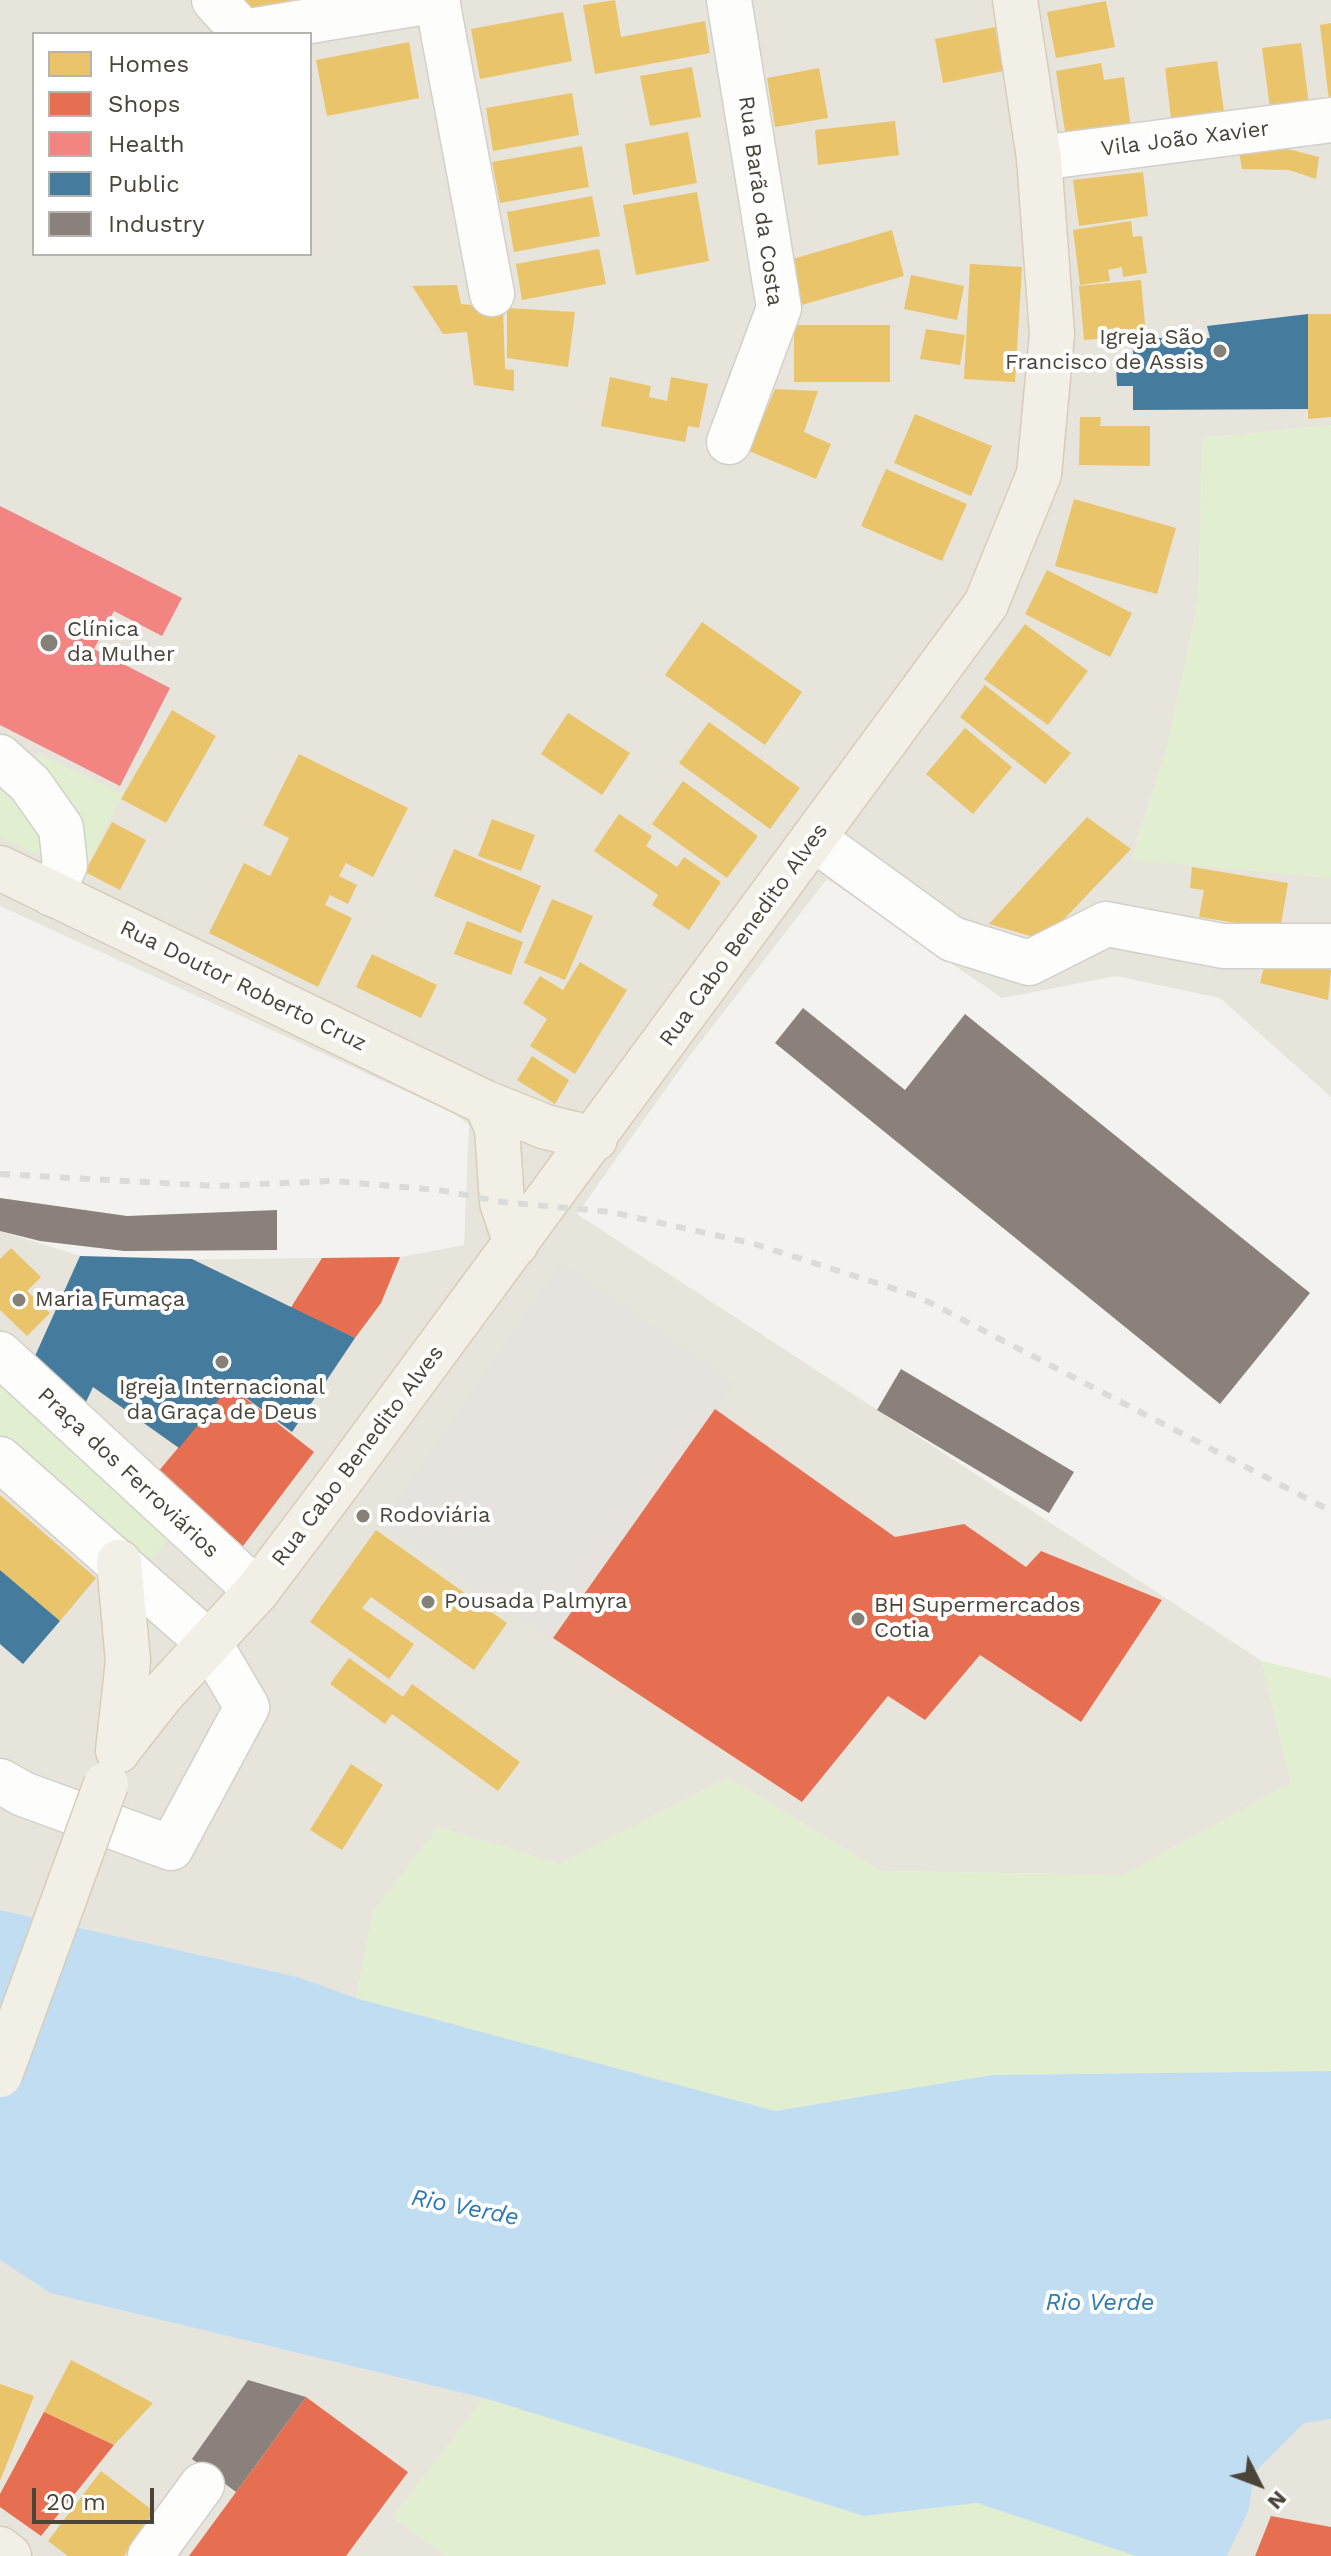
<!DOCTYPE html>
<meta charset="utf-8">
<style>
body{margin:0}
#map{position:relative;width:1331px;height:2556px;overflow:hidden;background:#f4f2ee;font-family:"Work Sans",sans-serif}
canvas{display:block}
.legend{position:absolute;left:32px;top:32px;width:280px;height:224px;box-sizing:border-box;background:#fff;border:2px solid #b7b4b0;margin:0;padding:10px 14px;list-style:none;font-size:24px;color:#4b4439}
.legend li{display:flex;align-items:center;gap:16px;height:40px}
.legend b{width:40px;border:2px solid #b7b4b0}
.north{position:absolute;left:1219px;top:2444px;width:80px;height:80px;-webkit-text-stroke:6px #fff;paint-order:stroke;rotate:132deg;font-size:22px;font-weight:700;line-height:32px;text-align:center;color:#4b4439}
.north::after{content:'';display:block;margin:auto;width:28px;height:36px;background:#4b4439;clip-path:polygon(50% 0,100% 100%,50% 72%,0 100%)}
.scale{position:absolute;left:32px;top:2488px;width:122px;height:36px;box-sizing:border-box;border:4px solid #4b4439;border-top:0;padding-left:10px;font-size:24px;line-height:28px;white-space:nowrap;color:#4b4439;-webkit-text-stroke:6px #fff;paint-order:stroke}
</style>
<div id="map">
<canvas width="1331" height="2556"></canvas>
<ul class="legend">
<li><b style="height:22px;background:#e9c46a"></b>Homes</li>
<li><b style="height:22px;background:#e76f51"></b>Shops</li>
<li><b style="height:22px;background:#f28482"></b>Health</li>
<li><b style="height:22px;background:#457b9d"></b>Public</li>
<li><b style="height:22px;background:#8a817c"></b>Industry</li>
</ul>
<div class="north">N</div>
<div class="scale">20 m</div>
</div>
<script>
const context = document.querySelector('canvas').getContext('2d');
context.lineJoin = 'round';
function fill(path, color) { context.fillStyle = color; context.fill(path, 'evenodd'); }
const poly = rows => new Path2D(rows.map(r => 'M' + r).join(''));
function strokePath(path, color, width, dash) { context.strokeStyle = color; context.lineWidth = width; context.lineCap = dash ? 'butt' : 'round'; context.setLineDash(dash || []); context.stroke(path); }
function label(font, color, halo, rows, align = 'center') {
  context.font = font + ' "Work Sans",sans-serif'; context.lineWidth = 8; context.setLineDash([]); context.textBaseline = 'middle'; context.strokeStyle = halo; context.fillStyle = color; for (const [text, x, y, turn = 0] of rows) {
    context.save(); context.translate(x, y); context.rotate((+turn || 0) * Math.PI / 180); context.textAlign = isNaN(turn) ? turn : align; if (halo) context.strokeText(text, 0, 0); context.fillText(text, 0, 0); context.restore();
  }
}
const residential = poly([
 [0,0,1331,0,1331,425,1203,438,1198,603,1169,741,1132,859,1331,878,1331,1097,1220,998,1116,976,1002,998,827,879,685,1062,577,1214,1262,1661,1291,1783,1124,1875,881,1871,728,1778,560,1864,438,1827,374,1911,356,1998,298,1977,0,1910,0,1434,144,1566,0,1375,0,1231,81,1256,154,1260,400,1257,464,1245,469,1125,453,1113,0,906],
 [34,34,310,34,310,254,34,254],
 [715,1410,895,1537,964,1524,1026,1567,1041,1551,1162,1600,1081,1722,980,1655,925,1720,888,1696,802,1802,554,1638],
 [0,2260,50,2293,484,2398,393,2517,447,2556,0,2556],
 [1331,2419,1331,2556,1227,2556,1248,2512,1254,2472,1304,2422]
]);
const green = poly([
 [1331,425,1331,878,1132,860,1169,741,1198,603,1203,438],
 [37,753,123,794,83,875,29,766],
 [0,775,31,801,54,863,0,837],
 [0,1375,174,1534,145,1566,0,1434],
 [1262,1661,1331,1678,1331,2071,992,2075,775,2111,356,1998,374,1911,438,1827,560,1864,728,1778,881,1871,1124,1875,1291,1783],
 [484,2398,864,2516,977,2503,1136,2556,447,2556,393,2517]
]);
const parking = poly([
 [561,1263,734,1384,553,1638,381,1524]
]);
const water = poly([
 [0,1910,298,1977,356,1998,775,2111,992,2075,1331,2071,1331,2419,1304,2423,1255,2472,1248,2512,1227,2556,1136,2556,977,2503,864,2516,484,2398,50,2293,0,2260]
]);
const homes = poly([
 [243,0,325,0,254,13],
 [615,0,621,37,705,21,710,53,595,74,583,5],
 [1106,1,1115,47,1056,58,1047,12],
 [563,12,572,61,480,79,471,29],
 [1331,23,1331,100,1329,100,1320,25],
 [995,27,1003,71,943,83,935,39],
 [409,42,419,98,327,116,316,60],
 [1301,43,1309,104,1270,109,1262,48],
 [1217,61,1225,119,1172,126,1165,68],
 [1101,63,1104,80,1124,77,1132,135,1067,145,1056,71],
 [692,67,701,117,650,126,640,76],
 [819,68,828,118,775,127,767,78],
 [572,93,579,135,493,151,486,108],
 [895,121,899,155,818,165,815,130],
 [688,132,697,183,633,195,625,144],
 [582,146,589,187,500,203,492,162],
 [1280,147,1319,157,1316,179,1289,170,1242,169,1239,152],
 [1143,172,1148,216,1079,226,1073,180],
 [697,192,709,261,636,275,623,205],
 [592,196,600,236,514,252,507,212],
 [1131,221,1133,237,1142,236,1147,273,1123,277,1122,267,1108,270,1110,281,1080,285,1073,230],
 [892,230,904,276,798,306,786,261],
 [599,249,606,284,522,300,516,264],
 [970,264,1022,267,1015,382,964,379],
 [911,275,964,286,957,320,904,309],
 [1141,280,1146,335,1084,340,1079,286],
 [457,285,461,304,503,308,505,369,514,370,514,391,474,385,467,332,443,334,412,286],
 [507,308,575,312,568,367,507,358],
 [1308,314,1331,314,1331,417,1308,419],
 [794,325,890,325,890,382,794,382],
 [926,329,965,335,960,365,920,359],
 [610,377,651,386,649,397,667,401,671,377,708,384,699,428,688,426,685,442,601,426],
 [775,389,818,391,804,432,831,444,816,479,749,451],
 [915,414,992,446,971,496,894,463],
 [1080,417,1101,417,1100,426,1150,426,1150,466,1079,465],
 [886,469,967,504,942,561,861,526],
 [1074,499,1176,528,1157,594,1055,566],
 [1047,570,1132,613,1110,657,1025,614],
 [702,622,802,692,765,745,665,675],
 [1025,624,1088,671,1048,725,984,679],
 [985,685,1071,753,1045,784,960,717],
 [172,710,216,736,166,823,121,799],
 [568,713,630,753,602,795,541,754],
 [709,722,800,788,770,829,679,763],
 [965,728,1012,767,973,814,926,774],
 [299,754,408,808,373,877,346,863,339,876,357,885,348,904,330,895,325,905,352,918,318,987,209,933,244,863,270,876,289,838,263,825],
 [683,781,758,836,727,878,652,824],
 [619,814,652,836,646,846,677,867,684,857,721,882,689,930,652,905,658,895,594,851],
 [1087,817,1131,849,1044,940,989,924],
 [492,819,535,835,521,871,478,856],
 [112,822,146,840,120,890,85,872],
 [454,849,541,886,521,933,434,896],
 [1192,867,1288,883,1280,930,1199,917,1204,890,1190,888],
 [552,899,593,916,565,980,524,963],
 [467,921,523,942,511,975,454,954],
 [372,954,437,985,421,1018,356,987],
 [1267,955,1331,970,1328,1000,1260,983],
 [580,962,627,990,575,1074,530,1046,547,1019,523,1003,540,976,563,990],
 [532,1056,569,1080,555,1104,517,1080],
 [11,1248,41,1277,27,1291,50,1313,27,1336,0,1310,0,1259],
 [0,1495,96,1578,60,1621,0,1570],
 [376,1530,507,1623,474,1670,371,1597,362,1608,414,1644,389,1679,310,1622],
 [349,1658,403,1697,412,1684,520,1762,498,1791,392,1714,385,1724,330,1684],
 [351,1764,383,1785,342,1850,310,1830],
 [71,2360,153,2403,114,2445,44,2412],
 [0,2384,34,2396,0,2481],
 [101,2471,156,2513,124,2556,68,2556,48,2541]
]);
const shops = poly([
 [400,1257,381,1303,355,1338,290,1309,322,1258],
 [230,1386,314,1452,243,1546,157,1473],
 [715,1409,895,1537,964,1524,1026,1567,1041,1551,1162,1600,1081,1722,980,1655,925,1720,888,1696,802,1802,553,1638],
 [306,2397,408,2472,346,2556,189,2556],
 [44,2412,114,2445,41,2536,0,2507,0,2494],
 [1271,2516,1331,2527,1331,2556,1255,2556]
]);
const health = poly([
 [0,506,182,598,162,636,114,611,94,649,170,688,120,786,0,725]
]);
const public = poly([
 [1308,314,1308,409,1133,410,1133,386,1117,386,1116,364,1133,363,1133,338,1210,338,1207,326],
 [80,1256,192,1259,355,1338,292,1432,230,1386,179,1448,93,1387,86,1402,35,1356],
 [0,1570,60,1621,23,1664,0,1644]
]);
const industry = poly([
 [803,1008,905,1090,965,1014,1310,1293,1220,1404,775,1043],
 [0,1198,127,1216,277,1210,277,1250,124,1251,40,1241,0,1231],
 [901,1369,1074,1472,1049,1513,877,1410],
 [248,2380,306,2397,236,2492,192,2459]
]);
const minor = poly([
 [214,0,243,32,438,0],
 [437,0,492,294],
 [729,0,779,308,729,442],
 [1039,158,1331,120],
 [0,757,30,784,61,828,65,865,52,894],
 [814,839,952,939,1029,963,1106,924,1223,946,1331,946],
 [0,1354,257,1591],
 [0,1459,210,1644,247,1707,171,1848,23,1794,0,1781],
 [150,2556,202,2485]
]);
const major = poly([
 [0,868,486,1103,546,1127,595,1139],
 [486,1103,497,1128,502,1202,516,1244],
 [119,1749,162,1694,257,1591,331,1493,986,604,1039,474,1052,334,1039,158,1015,0],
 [118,1751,128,1661,119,1562],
 [0,2549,9,2556]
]);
const rail = poly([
 [0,1174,216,1186,332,1181,439,1190,502,1202,611,1212,751,1243,917,1296,1331,1511]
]);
const majorBridge = poly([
 [0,2075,106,1784]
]);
const markers = [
 [1220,351,8,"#868178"],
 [49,643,10,"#868178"],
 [19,1300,8,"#868178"],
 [222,1362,8,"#868178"],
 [363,1516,8,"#868178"],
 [428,1602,8,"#868178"],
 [858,1619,8,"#868178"]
];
const streetNames = [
 ["Vila João Xavier",1185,139,-7],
 ["Rua Barão da Costa",760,201,82],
 ["Rua Cabo Benedito Alves",744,935,-54],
 ["Rua Doutor Roberto Cruz",243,986,26],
 ["Rua Cabo Benedito Alves",358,1456,-53],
 ["Praça dos Ferroviários",128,1473,43]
];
const poiNames = [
 ["Igreja São",1204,338,"right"],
 ["Francisco de Assis",1204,363,"right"],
 ["Clínica",67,630],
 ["da Mulher",67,655],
 ["Maria Fumaça",35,1300],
 ["Igreja Internacional",222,1388,"center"],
 ["da Graça de Deus",222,1413,"center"],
 ["Rodoviária",379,1516],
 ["Pousada Palmyra",444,1602],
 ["BH Supermercados",874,1606],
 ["Cotia",874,1631]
];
const waterNames = [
 ["Rio Verde",465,2208,11],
 ["Rio Verde",1100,2303]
];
fill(residential, '#e7e4dc');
fill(green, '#e1eecf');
fill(parking, '#e6e3df');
fill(water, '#c0ddf1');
fill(homes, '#e9c46a');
fill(shops, '#e76f51');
fill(health, '#f28482');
fill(public, '#457b9d');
fill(industry, '#8a817c');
strokePath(minor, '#d2d0cb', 47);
strokePath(major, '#d6cebb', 47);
strokePath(minor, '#fdfdfc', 44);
strokePath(major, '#f2efe6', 44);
strokePath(rail, '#dbdbda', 6, [10, 10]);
strokePath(majorBridge, '#d6cebb', 47, []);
strokePath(majorBridge, '#f2efe6', 44);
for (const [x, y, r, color] of markers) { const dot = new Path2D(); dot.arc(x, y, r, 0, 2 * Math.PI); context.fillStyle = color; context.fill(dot); strokePath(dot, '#fff', 3); }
label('22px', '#4b4439', '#fff', streetNames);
label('22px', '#4b4439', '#fff', poiNames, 'left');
label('italic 24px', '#2e7ab2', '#fff', waterNames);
</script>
